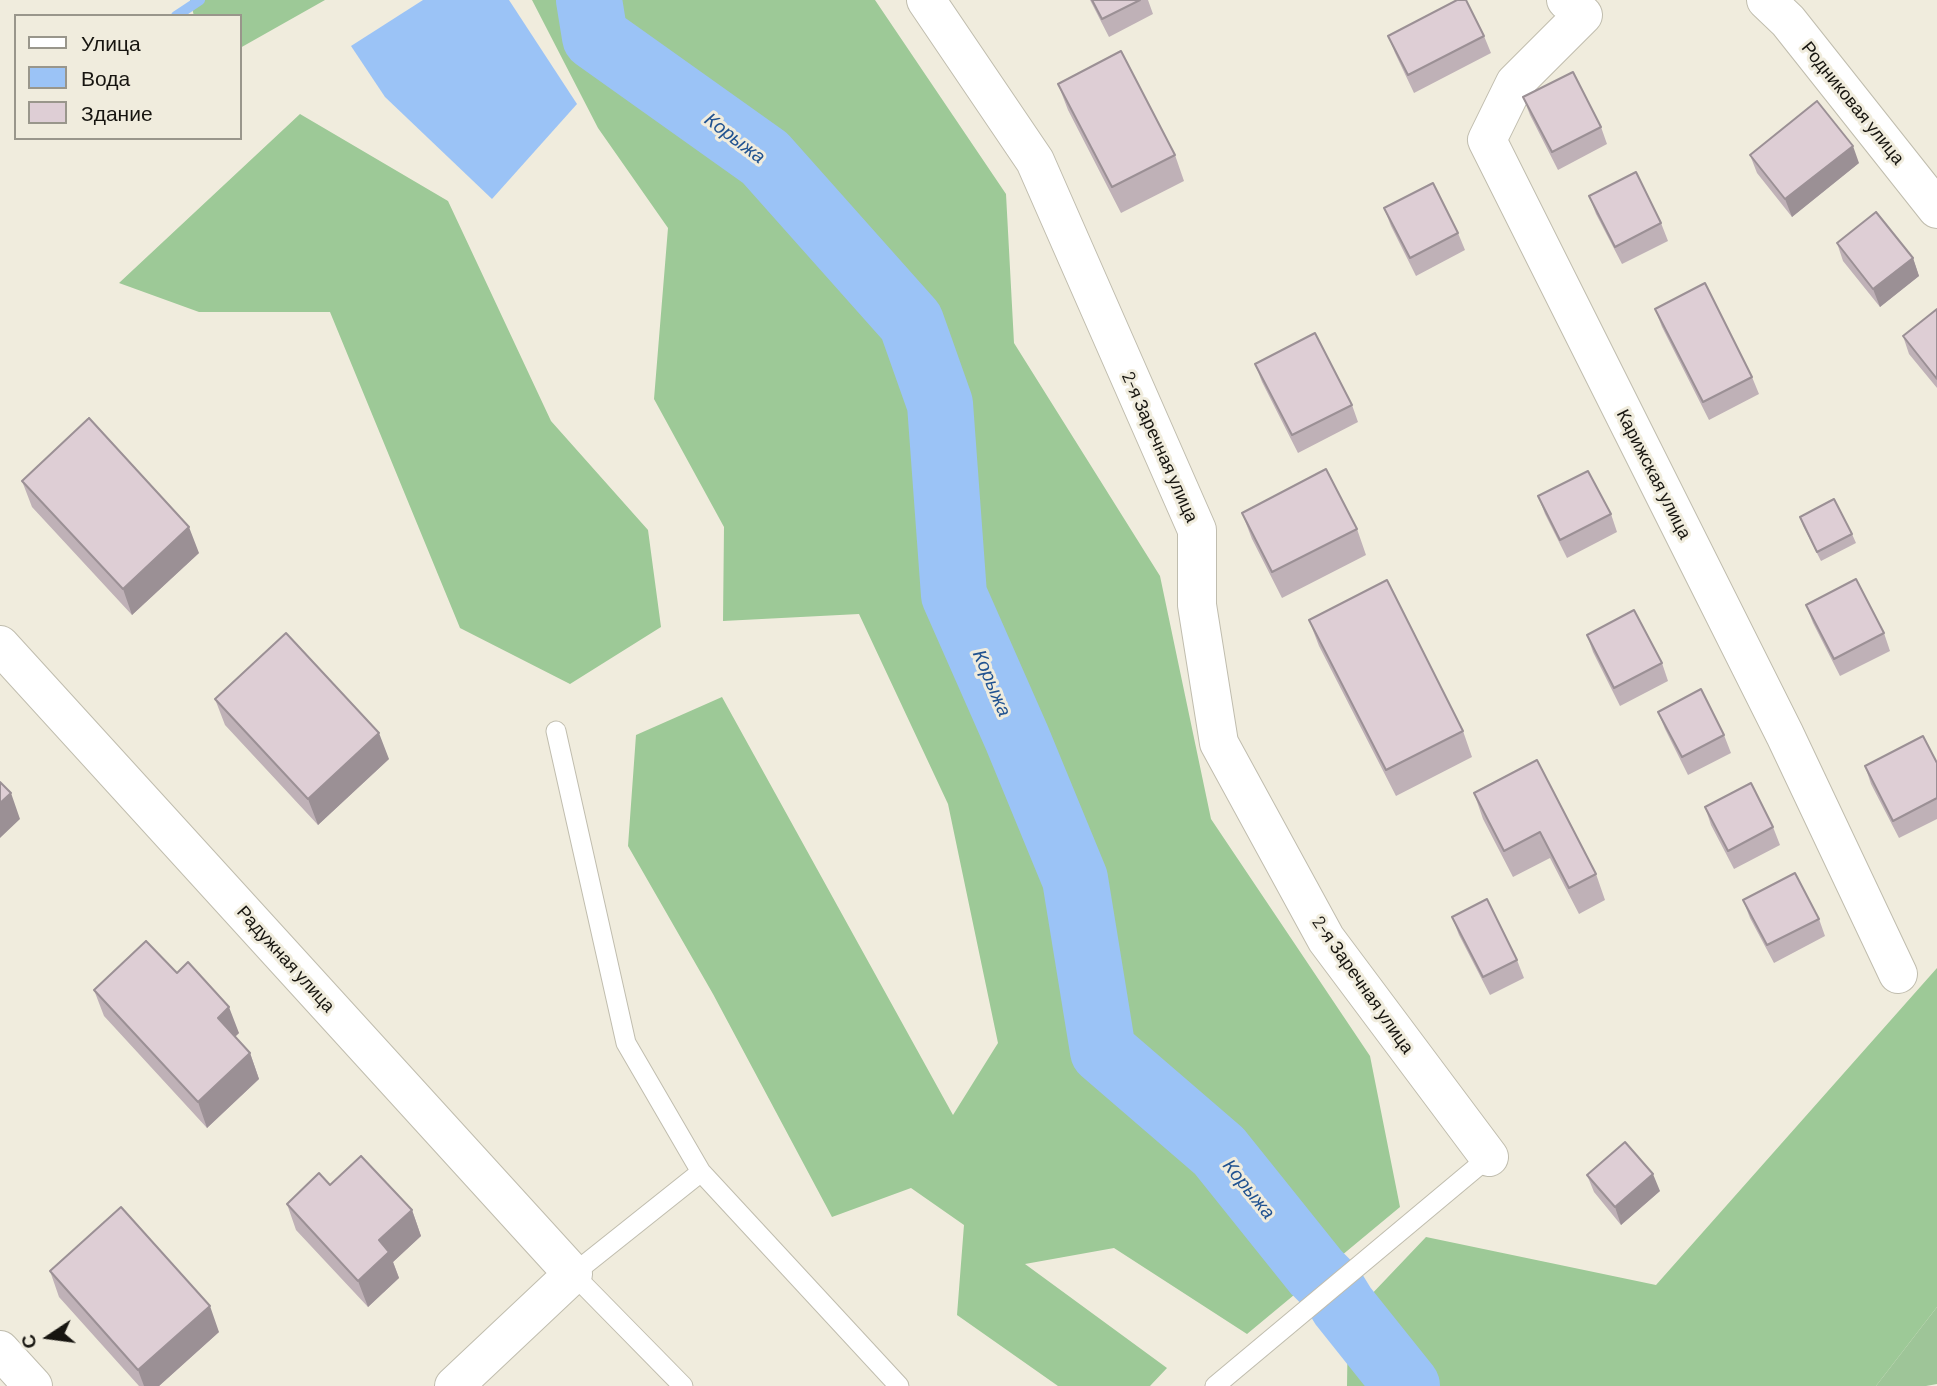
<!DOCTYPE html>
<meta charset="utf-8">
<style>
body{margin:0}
#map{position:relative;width:1937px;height:1386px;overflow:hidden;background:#f0ecdd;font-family:Barlow,sans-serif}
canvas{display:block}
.legend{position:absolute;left:14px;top:14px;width:228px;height:126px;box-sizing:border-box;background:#f0ecdd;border:2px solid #99968b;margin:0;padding:9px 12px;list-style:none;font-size:21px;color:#171510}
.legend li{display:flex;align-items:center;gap:14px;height:35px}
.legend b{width:35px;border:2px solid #99968b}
.north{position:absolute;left:14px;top:1302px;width:70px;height:70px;-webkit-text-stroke:5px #f0ecdd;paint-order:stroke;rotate:257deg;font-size:19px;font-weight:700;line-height:28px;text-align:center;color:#171510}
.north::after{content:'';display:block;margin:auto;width:24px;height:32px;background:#171510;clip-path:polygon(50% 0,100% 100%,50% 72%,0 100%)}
</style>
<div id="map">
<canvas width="1937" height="1386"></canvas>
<ul class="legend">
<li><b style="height:9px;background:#fff"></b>Улица</li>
<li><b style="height:19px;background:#9bc3f6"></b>Вода</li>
<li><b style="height:19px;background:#deced5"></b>Здание</li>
</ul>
<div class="north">С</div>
</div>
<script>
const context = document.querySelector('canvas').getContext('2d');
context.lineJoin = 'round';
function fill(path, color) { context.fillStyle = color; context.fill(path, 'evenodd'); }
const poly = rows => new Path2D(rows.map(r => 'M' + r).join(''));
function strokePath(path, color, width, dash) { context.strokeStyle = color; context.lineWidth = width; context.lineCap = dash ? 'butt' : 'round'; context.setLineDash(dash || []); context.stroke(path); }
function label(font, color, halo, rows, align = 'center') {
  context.font = font + ' Barlow,sans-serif'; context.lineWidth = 6; context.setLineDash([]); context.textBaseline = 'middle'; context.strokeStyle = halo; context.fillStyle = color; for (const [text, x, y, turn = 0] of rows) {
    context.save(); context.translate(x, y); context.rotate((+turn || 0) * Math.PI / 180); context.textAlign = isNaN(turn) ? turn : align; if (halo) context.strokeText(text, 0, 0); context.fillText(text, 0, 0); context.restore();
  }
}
const green = poly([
 [1937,1307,1937,1384,1926,1386,1876,1386]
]);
const forest = poly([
 [190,0,325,0,240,48,240,16,194,16],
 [532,0,875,0,1006,194,1014,343,1160,576,1211,819,1370,1056,1400,1207,1247,1334,1114,1248,1025,1264,1167,1368,1150,1386,1058,1386,957,1315,964,1225,911,1188,832,1217,713,994,628,846,636,735,722,697,953,1115,998,1043,948,804,859,614,723,621,724,527,654,399,668,228,598,128],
 [300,114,448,201,551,421,648,530,661,627,570,684,460,628,330,312,199,312,119,283],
 [1937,968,1937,1307,1876,1386,1347,1386,1348,1319,1426,1237,1656,1285]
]);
const water = poly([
 [423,0,509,0,577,104,492,199,385,97,351,46]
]);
const stream = poly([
 [176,16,200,0]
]);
const river = poly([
 [589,0,595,37,765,158,911,322,940,404,954,595,1017,738,1075,879,1103,1051,1219,1151,1316,1272,1332,1288,1343,1306,1407,1386]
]);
const lane = poly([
 [556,731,626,1043,701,1172,899,1386],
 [683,1386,573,1274,701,1172],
 [1215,1386,1489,1157]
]);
const street = poly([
 [926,0,1035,161,1197,530,1197,605,1219,743,1326,939,1489,1157],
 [1566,0,1583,15,1515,83,1487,140,1785,735,1898,974],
 [1766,0,1788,21,1937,209],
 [0,645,573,1274,454,1386],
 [0,1350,33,1386]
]);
const wall = poly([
 [1090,0,1148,0,1153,14,1109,37],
 [1388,36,1484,36,1491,53,1414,93,1395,53],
 [1058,84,1175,155,1184,181,1121,213,1068,110],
 [1523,97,1601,127,1607,144,1558,170,1530,115],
 [1750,155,1859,163,1792,217,1757,173],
 [1589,196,1661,223,1668,241,1622,264,1596,214],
 [1384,208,1458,233,1465,250,1416,276,1391,226],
 [1837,243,1913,258,1919,276,1880,307,1843,261],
 [1655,309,1752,377,1759,394,1709,420,1662,327],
 [1937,309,1937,388,1909,354,1903,336],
 [1255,364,1352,405,1358,422,1298,453,1262,382],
 [22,481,199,553,132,615,32,507],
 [1538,496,1611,514,1617,532,1567,558,1545,514],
 [1242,513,1357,529,1366,555,1282,598,1252,539],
 [1800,517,1852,534,1856,543,1821,561,1803,526],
 [1806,605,1884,633,1890,651,1840,676,1813,623],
 [1309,620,1463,731,1472,757,1396,796,1319,646],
 [1587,635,1662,663,1668,681,1620,706,1593,652],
 [215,699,389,759,318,825,225,725],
 [1658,712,1724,735,1731,753,1688,775,1665,729],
 [1537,760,1596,874,1605,900,1579,914,1550,858,1513,877,1483,819,1474,793],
 [1937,763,1937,819,1899,838,1871,784,1865,766],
 [1705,807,1773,827,1780,845,1734,869,1711,825],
 [1743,900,1819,919,1825,936,1774,963,1750,918],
 [1452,917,1517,960,1524,978,1490,995,1459,935],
 [177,973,239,1033,235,1037,250,1053,259,1079,207,1128,104,1016,94,990],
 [1587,1175,1660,1191,1621,1225,1594,1192],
 [330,1185,412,1210,421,1236,393,1262,399,1278,368,1307,296,1230,287,1204],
 [50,1271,219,1332,159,1386,139,1386,59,1297]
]);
const shadedWall = poly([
 [1853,146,1859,163,1792,217,1785,199],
 [1913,258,1919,276,1880,307,1873,289],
 [189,527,199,553,132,615,123,589],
 [379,733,389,759,318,825,308,799],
 [11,793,20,819,0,838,0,803],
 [229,1007,239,1033,227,1044,218,1018],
 [250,1053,259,1079,207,1128,198,1102],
 [1653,1174,1660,1191,1621,1225,1615,1207],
 [412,1210,421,1236,393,1262,399,1278,368,1307,358,1281,379,1240],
 [210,1306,219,1332,159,1386,144,1386,138,1370]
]);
const building = poly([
 [1092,0,1140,0,1102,19,1092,0],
 [1457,0,1466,0,1484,36,1408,75,1388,36,1457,0],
 [1121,51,1175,155,1112,187,1058,84,1121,51],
 [1573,72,1601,127,1552,152,1523,97,1573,72],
 [1817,101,1853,146,1785,199,1750,155,1817,101],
 [1636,172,1661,223,1615,247,1589,196,1636,172],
 [1433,183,1458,233,1410,258,1384,208,1433,183],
 [1876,212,1913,258,1873,289,1837,243,1876,212],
 [1705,283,1752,377,1703,402,1655,309,1705,283],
 [1937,309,1937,379,1903,336,1937,309],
 [1315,333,1352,405,1292,435,1255,364,1315,333],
 [89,418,189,527,123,589,22,481,89,418],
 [1326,469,1357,529,1272,572,1242,513,1326,469],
 [1588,471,1611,514,1560,540,1538,496,1588,471],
 [1834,499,1852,534,1817,552,1800,517,1834,499],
 [1856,579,1884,633,1834,659,1806,605,1856,579],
 [1387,580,1463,731,1386,770,1309,620,1387,580],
 [1634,610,1662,663,1614,688,1587,635,1634,610],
 [286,633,379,733,308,799,215,699,286,633],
 [1701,689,1724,735,1682,757,1658,712,1701,689],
 [1923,736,1937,763,1937,798,1893,821,1865,766,1923,736],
 [1537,760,1596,874,1569,888,1540,832,1504,851,1474,793,1537,760],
 [0,782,11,793,0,803,0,782],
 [1751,783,1773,827,1728,851,1705,807,1751,783],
 [1795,873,1819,919,1767,945,1743,900,1795,873],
 [1487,899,1517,960,1483,977,1452,917,1487,899],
 [146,941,177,973,188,962,229,1007,218,1018,250,1053,198,1102,94,990,146,941],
 [1625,1142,1653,1174,1615,1207,1587,1175,1625,1142],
 [361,1156,412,1210,379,1240,389,1252,358,1281,287,1204,319,1173,330,1185,361,1156],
 [121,1207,210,1306,138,1370,50,1271,121,1207]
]);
const streetNames = [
 ["Родниковая улица",1853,103,51],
 ["2-я Заречная улица",1160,447,66],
 ["Карижская улица",1654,474,63],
 ["Радужная улица",286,959,48],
 ["2-я Заречная улица",1363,985,55]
];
const waterNames = [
 ["Корыжа",735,138,37],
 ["Корыжа",992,683,67],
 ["Корыжа",1249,1189,51]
];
fill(green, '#9ec598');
fill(forest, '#9dc997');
fill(water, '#9bc3f6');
strokePath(stream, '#9bc3f6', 10);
strokePath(river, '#9bc3f6', 66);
strokePath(lane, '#c0bdae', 21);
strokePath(street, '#c0bdae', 40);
strokePath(lane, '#fff', 19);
strokePath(street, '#fff', 38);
fill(wall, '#bfb1b7');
fill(shadedWall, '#9b9095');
fill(building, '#deced5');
strokePath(building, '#9b9095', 2);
label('18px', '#171510', '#f0ecdd', streetNames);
label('italic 19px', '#205290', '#f0ecdd', waterNames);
</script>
